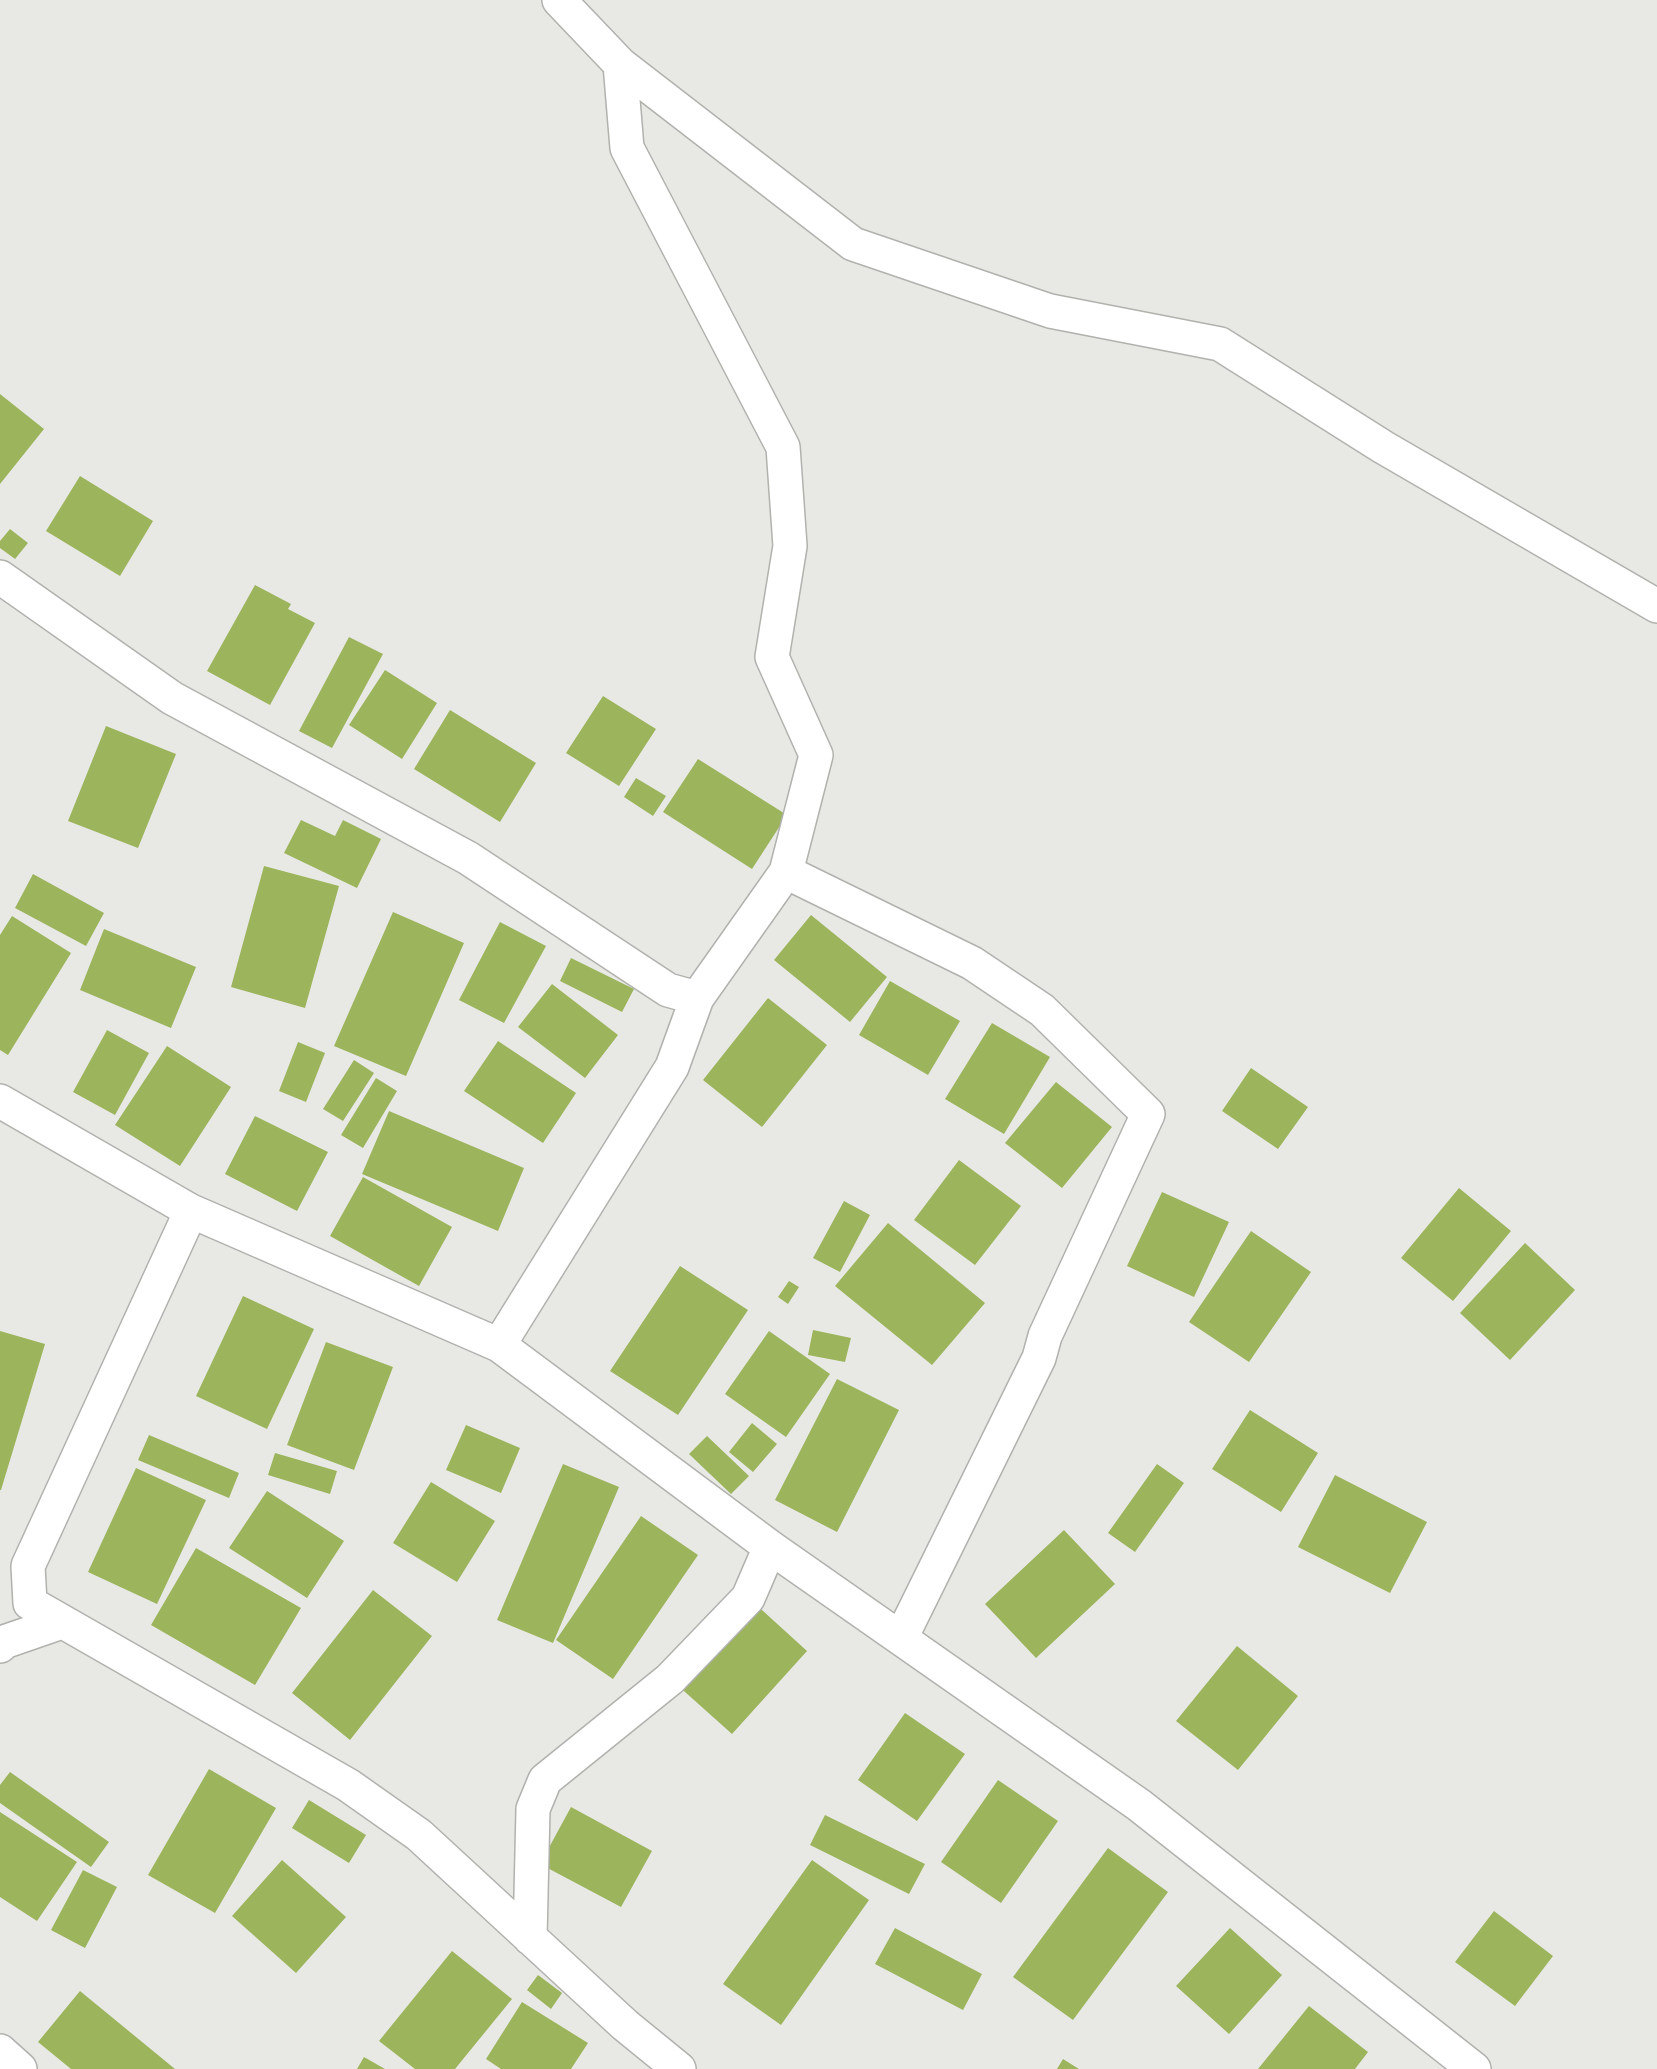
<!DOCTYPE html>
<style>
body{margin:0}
canvas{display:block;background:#e8e9e5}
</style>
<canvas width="1657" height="2069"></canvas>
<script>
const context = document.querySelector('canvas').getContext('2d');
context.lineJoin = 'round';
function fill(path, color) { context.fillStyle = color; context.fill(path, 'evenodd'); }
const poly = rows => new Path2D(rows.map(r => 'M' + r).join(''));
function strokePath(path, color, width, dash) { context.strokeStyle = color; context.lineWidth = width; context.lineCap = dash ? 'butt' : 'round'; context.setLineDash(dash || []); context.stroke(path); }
const building = poly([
 [0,394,44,429,0,484],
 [80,476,153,521,120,576,46,531],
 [10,529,28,543,15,559,0,548,0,541],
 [255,585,291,604,288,609,315,623,270,705,207,671],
 [349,637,383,654,332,748,299,731],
 [385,670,437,703,402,759,349,725],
 [603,696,656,729,619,786,566,753],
 [450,710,536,763,500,822,414,769],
 [106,726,176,754,138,848,68,821],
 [698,759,787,815,752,869,663,812],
 [636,778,666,796,653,816,624,797],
 [301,820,335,836,343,820,381,839,357,888,284,853],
 [264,866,339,886,305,1008,231,987],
 [33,874,104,913,86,946,15,908],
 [393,912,464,943,406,1076,334,1046],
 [811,915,887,977,850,1022,774,960],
 [12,916,71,953,8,1055,0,1050,0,935],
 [500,922,546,946,504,1023,459,1000],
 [104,929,196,967,171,1028,80,990],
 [571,958,634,989,622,1012,560,981],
 [890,981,960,1021,928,1075,859,1035],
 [552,984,618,1035,585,1078,518,1027],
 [768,998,827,1045,762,1127,703,1080],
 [992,1023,1050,1057,1004,1134,945,1099],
 [107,1030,149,1053,115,1115,73,1092],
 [498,1041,576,1093,543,1143,464,1091],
 [298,1042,325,1053,306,1102,279,1091],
 [167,1046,231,1087,180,1166,115,1125],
 [354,1060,374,1073,343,1121,323,1109],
 [1251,1068,1308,1107,1278,1149,1222,1111],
 [376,1078,397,1091,363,1148,341,1135],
 [1056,1082,1112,1127,1062,1188,1005,1143],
 [389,1111,524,1168,498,1231,362,1174],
 [255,1116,328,1152,297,1211,225,1174],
 [959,1160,1021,1206,975,1265,914,1220],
 [363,1177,452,1227,419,1286,330,1236],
 [1459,1188,1511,1231,1453,1301,1401,1258],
 [1162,1192,1229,1222,1194,1297,1127,1266],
 [844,1201,870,1215,840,1272,813,1258],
 [888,1223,985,1303,932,1365,835,1286],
 [1251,1231,1311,1272,1249,1362,1189,1322],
 [1525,1243,1575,1290,1510,1360,1460,1313],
 [680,1266,748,1310,678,1415,610,1371],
 [789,1281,799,1287,788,1304,778,1297],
 [243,1296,314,1329,267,1429,196,1396],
 [813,1330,851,1338,845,1362,808,1355],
 [0,1331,45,1344,1,1490,0,1490],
 [769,1331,830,1374,786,1437,725,1394],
 [326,1342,393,1367,354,1470,287,1445],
 [837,1379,899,1410,837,1532,775,1500],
 [1250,1410,1318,1453,1281,1512,1212,1469],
 [752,1423,777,1444,753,1472,729,1452],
 [466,1425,520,1448,501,1493,446,1470],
 [149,1435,239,1473,229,1498,138,1460],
 [707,1436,749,1476,731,1494,689,1454],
 [275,1453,337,1471,330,1494,268,1475],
 [563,1464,619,1487,553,1643,497,1620],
 [1157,1464,1184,1483,1135,1552,1108,1533],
 [136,1468,206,1500,157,1604,88,1572],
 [1335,1475,1427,1522,1390,1593,1298,1547],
 [431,1482,495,1521,457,1582,393,1543],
 [267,1491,344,1541,307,1598,229,1548],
 [641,1516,698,1555,613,1679,556,1640],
 [1064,1530,1115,1584,1036,1658,985,1604],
 [196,1548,301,1608,255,1685,151,1625],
 [373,1590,432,1636,350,1740,292,1693],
 [751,1600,807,1651,732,1734,675,1683],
 [1237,1646,1298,1696,1238,1770,1176,1721],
 [905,1713,965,1754,917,1821,858,1780],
 [209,1769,276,1808,215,1913,148,1875],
 [10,1772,109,1842,91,1867,0,1803,0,1785],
 [998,1780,1058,1821,1001,1903,941,1862],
 [309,1800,366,1835,349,1863,292,1828],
 [571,1807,652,1851,621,1907,540,1864],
 [0,1812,77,1862,37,1921,0,1897],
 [825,1815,925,1864,909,1894,810,1845],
 [1108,1848,1168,1892,1073,2020,1013,1977],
 [282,1860,346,1917,296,1973,232,1916],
 [812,1860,869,1900,781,2025,723,1984],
 [83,1870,117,1887,85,1948,51,1930],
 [1494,1911,1553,1956,1515,2006,1455,1962],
 [895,1928,982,1974,963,2010,875,1964],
 [1230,1928,1282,1975,1229,2034,1176,1986],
 [452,1951,512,1999,455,2069,415,2069,379,2041],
 [538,1975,562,1993,551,2009,527,1990],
 [80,1991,175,2069,71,2069,38,2042],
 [522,2002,588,2043,571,2069,501,2069,486,2059],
 [1309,2006,1368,2052,1355,2069,1258,2069],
 [364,2057,385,2069,357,2069],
 [1063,2059,1079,2069,1057,2069]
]);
const minor = poly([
 [559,0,620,64,853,244,1050,311,1220,344,1383,447,1657,606],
 [620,64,627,148,783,447,790,546,772,657,816,755,786,872],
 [0,577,172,698,468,858,668,990,697,998],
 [0,1101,191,1211,499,1345,770,1547,1139,1805,1474,2069],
 [191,1211,28,1566,30,1603,348,1785,419,1835,625,2025,679,2069],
 [499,1345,672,1067,697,998,786,872,972,963,1042,1010,1148,1114,1045,1336,1039,1358,901,1638],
 [0,1646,4,1642,62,1622],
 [530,1938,533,1809,545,1780,670,1679,748,1598,770,1547],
 [0,2051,20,2069]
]);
fill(building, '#9cb45b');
strokePath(minor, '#b1b2ae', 36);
strokePath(minor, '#fff', 33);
</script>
